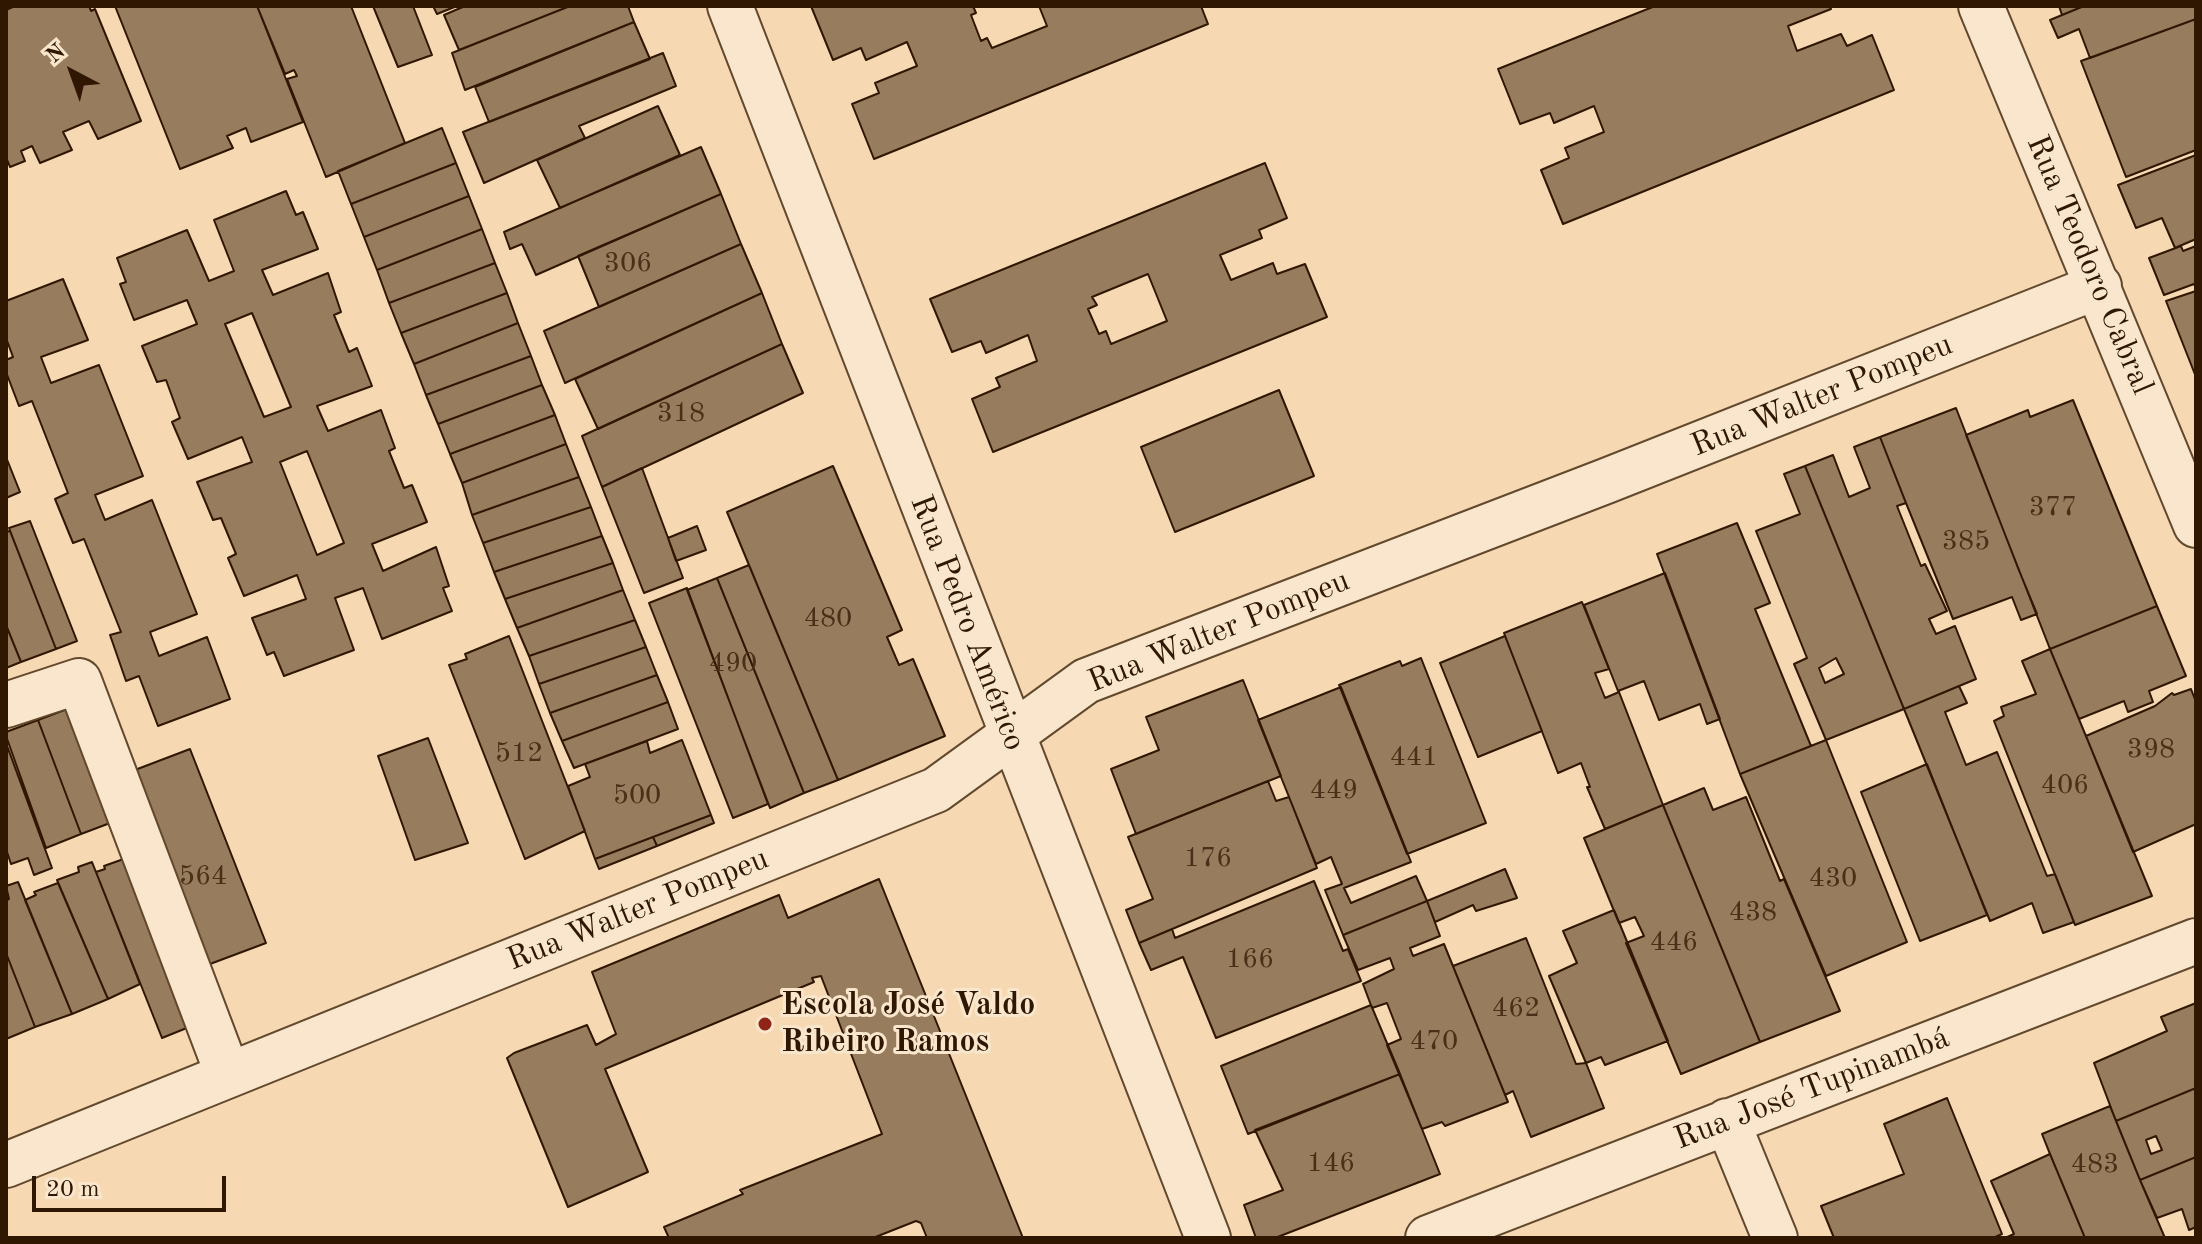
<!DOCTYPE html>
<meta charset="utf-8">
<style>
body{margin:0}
#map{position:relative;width:2202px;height:1244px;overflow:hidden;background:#f6d9b2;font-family:"Old Standard TT",serif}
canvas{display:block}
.frame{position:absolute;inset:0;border:8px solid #301701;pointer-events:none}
.north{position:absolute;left:32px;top:32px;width:80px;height:80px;-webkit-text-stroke:6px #f9e6cd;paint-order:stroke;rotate:319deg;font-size:22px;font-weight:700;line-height:32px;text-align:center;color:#301701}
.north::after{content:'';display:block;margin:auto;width:28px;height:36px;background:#301701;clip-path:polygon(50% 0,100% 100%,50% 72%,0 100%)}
.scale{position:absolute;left:32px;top:1176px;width:194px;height:36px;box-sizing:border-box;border:4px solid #301701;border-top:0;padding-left:10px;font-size:24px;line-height:28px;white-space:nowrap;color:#301701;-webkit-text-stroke:6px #f9e6cd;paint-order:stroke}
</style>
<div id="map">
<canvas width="2202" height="1244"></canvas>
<div class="frame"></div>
<div class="north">N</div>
<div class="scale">20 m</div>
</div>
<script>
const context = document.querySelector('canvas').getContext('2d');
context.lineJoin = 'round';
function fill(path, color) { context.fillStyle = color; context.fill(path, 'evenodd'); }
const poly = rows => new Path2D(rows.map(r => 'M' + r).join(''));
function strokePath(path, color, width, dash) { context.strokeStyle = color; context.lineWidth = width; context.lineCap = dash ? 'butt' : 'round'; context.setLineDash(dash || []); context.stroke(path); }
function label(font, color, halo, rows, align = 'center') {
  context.font = font + ' "Old Standard TT",serif'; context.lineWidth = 6; context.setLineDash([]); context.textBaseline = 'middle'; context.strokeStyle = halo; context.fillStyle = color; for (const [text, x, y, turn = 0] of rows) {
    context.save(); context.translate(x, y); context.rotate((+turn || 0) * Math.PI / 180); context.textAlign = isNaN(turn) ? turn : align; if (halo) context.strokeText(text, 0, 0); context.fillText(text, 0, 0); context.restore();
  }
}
const building = poly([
 [15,6,89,6,91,11,95,9,141,121,98,139,89,121,63,132,72,150,40,163,32,146,21,151,25,161,10,167,6,157,6,10,15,6],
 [115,6,257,6,303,122,251,142,246,128,227,136,233,148,180,169,115,6],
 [257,6,351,6,405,143,326,177,287,79,297,76,294,70,285,74,257,6],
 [373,6,413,6,432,55,398,67,373,6],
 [433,6,457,6,437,14,433,6],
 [465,6,570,6,459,50,444,15,465,6],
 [570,6,628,6,634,22,465,90,452,53,570,6],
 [811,6,973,6,976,13,971,15,981,41,987,38,992,48,1047,26,1039,6,1201,6,1208,24,874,159,852,104,879,93,875,83,917,66,907,42,866,60,861,48,833,60,811,6],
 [1655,6,1830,6,1831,9,1788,26,1797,51,1841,34,1847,46,1872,35,1894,90,1563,224,1541,170,1569,158,1565,148,1604,132,1594,106,1554,123,1550,113,1520,124,1498,69,1655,6],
 [2059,6,2084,6,2062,15,2059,6],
 [2084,6,2196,6,2196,19,2090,58,2079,29,2058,38,2050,20,2084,6],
 [2196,19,2196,150,2126,177,2081,61,2196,19],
 [634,22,650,59,489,122,475,87,634,22],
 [663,53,676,86,579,126,585,138,484,183,463,132,663,53],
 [658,106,680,155,560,208,537,160,658,106],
 [442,128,456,163,351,204,338,171,442,128],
 [701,147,721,194,536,275,522,244,510,249,504,232,701,147],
 [2196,155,2196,239,2175,248,2162,218,2136,228,2118,185,2196,155],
 [456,163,469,196,364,237,351,204,456,163],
 [1265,163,1287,218,1259,230,1262,238,1220,255,1231,280,1273,263,1277,274,1305,264,1327,317,993,452,972,399,1000,387,996,378,1037,361,1028,335,986,353,981,341,952,352,930,299,1265,163],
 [1148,274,1167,321,1111,344,1106,331,1099,334,1088,309,1097,305,1092,297,1148,274],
 [286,191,296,215,303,212,318,249,262,270,273,295,328,273,341,312,334,315,349,352,357,348,372,386,317,406,328,431,381,410,395,448,389,451,404,488,412,485,427,522,372,544,383,571,436,547,449,586,443,588,452,611,382,639,363,588,335,598,354,650,284,676,274,652,267,655,252,618,306,599,297,575,244,596,228,558,236,554,221,518,213,520,197,482,252,462,242,437,188,459,172,422,180,418,166,380,157,382,142,346,197,324,187,300,134,320,120,284,126,282,117,258,187,230,209,281,234,271,214,220,286,191],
 [252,313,291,407,264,417,225,324,252,313],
 [307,451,344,543,317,555,280,462,307,451],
 [721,194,741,244,599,307,578,256,721,194],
 [469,196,482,229,377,270,364,237,469,196],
 [482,229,495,263,389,303,377,270,482,229],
 [741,244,762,293,565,383,544,331,741,244],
 [2181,246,2183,251,2196,246,2196,288,2194,284,2164,295,2149,258,2181,246],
 [495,263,507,293,401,333,389,303,495,263],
 [63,279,88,340,41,357,51,383,99,365,143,476,95,495,105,520,152,500,197,614,150,632,159,656,207,637,230,699,158,726,139,676,126,681,110,635,121,632,84,539,73,543,55,499,68,493,32,401,19,406,6,372,6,360,13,357,6,338,6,301,63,279],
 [2196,291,2196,377,2166,301,2196,291],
 [507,293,518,323,414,364,401,333,507,293],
 [762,293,782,344,598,429,575,379,762,293],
 [518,323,531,356,426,395,414,364,518,323],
 [782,344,803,393,602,487,582,436,782,344],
 [531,356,542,385,438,424,426,395,531,356],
 [542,385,555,415,450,454,438,424,542,385],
 [1279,390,1314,476,1175,532,1141,447,1279,390],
 [2073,400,2157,606,2050,649,1966,435,2028,410,2030,417,2073,400],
 [1956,408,2018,568,2037,614,2021,620,2012,597,1953,619,1906,503,1880,437,1956,408],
 [555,415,566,444,462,483,450,454,555,415],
 [1880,437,1906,503,1897,506,1921,566,1925,564,1947,611,1929,619,1936,634,1955,626,1976,679,1904,709,1805,466,1833,455,1849,497,1870,488,1854,447,1880,437],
 [566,444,579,477,472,515,462,483,566,444],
 [6,457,20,492,6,498,6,457],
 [833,466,902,630,887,637,899,665,913,659,945,736,838,780,727,512,833,466],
 [1805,466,1904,709,1826,740,1794,664,1807,658,1756,531,1800,514,1784,474,1805,466],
 [1836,658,1844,674,1825,683,1819,668,1836,658],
 [642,468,683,578,644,593,602,487,642,468],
 [579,477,591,507,483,543,472,515,579,477],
 [591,507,602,536,494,572,483,543,591,507],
 [30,521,77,641,56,649,9,528,30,521],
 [1737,523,1770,603,1755,609,1811,746,1740,774,1657,554,1737,523],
 [697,526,706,550,676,561,668,538,697,526],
 [10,531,56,649,21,662,6,625,6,532,10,531],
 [602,536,613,563,505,599,494,572,602,536],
 [613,563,623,590,517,628,505,599,613,563],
 [749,565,838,780,804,793,717,578,749,565],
 [1665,573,1720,719,1707,724,1700,704,1659,720,1644,681,1618,691,1584,605,1665,573],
 [717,578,804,793,770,808,687,590,717,578],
 [687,588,768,804,733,818,649,603,687,588],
 [623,590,635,620,529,656,517,628,623,590],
 [1582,602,1609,669,1595,673,1605,698,1619,692,1663,805,1605,829,1587,787,1590,787,1581,763,1558,773,1504,633,1582,602],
 [2157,606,2186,676,2149,691,2153,702,2128,712,2124,701,2079,719,2050,649,2157,606],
 [635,620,646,647,539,684,529,656,635,620],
 [6,625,21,662,6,668,6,625],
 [509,636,585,831,525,859,449,665,467,659,465,654,509,636],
 [1505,636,1542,731,1478,757,1440,663,1505,636],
 [646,647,657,675,550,713,539,684,646,647],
 [2050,649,2152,896,2075,925,1994,721,2004,716,2001,707,2036,694,2022,661,2050,649],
 [1421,658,1486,823,1407,854,1339,685,1400,661,1402,666,1421,658],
 [657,675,668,702,562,741,550,713,657,675],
 [1243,680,1281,776,1136,834,1111,769,1159,750,1146,717,1243,680],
 [1959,686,1967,703,1945,712,1966,765,1997,752,2047,876,2055,874,2074,922,2043,933,2032,903,1990,921,1904,709,1959,686],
 [1341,687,1411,862,1344,888,1351,903,1416,876,1427,901,1343,935,1325,890,1342,884,1331,857,1316,864,1258,720,1341,687],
 [2191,689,2196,702,2196,824,2133,852,2086,736,2155,706,2172,693,2174,695,2191,689],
 [668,702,678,729,574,768,562,741,668,702],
 [75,706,118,820,81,834,38,720,75,706],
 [38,720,81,834,46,848,6,736,6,732,38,720],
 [428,738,468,843,415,860,378,756,428,738],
 [682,740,711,815,595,859,568,786,590,777,585,764,647,741,650,753,682,740],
 [1826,740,1907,942,1826,976,1740,774,1826,740],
 [6,743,52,868,34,875,28,858,11,864,6,849,6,743],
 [190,749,266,943,202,967,127,773,190,749],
 [1927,764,1987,915,1920,941,1861,792,1927,764],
 [1268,781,1276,801,1289,797,1317,868,1139,943,1126,910,1153,899,1128,837,1268,781],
 [1704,788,1713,810,1746,797,1780,881,1784,879,1840,1011,1760,1042,1663,805,1704,788],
 [1663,805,1760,1042,1681,1074,1626,943,1644,936,1635,917,1619,923,1584,838,1663,805],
 [711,815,714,823,657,846,653,837,711,815],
 [653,837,657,846,599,869,595,859,653,837],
 [132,856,199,1023,162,1038,96,872,105,869,104,866,132,856],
 [92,862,140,984,108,999,57,880,79,872,78,867,92,862],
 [1505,869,1517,898,1476,911,1473,905,1435,922,1427,901,1505,869],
 [879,879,1023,1238,927,1238,921,1223,916,1221,873,1238,669,1238,664,1227,743,1194,740,1190,882,1134,821,976,812,978,814,982,605,1069,648,1172,568,1207,507,1058,514,1053,587,1025,596,1045,616,1034,592,972,779,895,788,918,879,879],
 [1314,881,1343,951,1348,949,1361,981,1216,1038,1183,957,1151,970,1139,943,1172,929,1175,938,1314,881],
 [18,882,72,1014,35,1027,6,953,6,901,9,899,6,886,18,882],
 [58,883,108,999,72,1014,25,900,36,895,34,892,58,883],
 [1427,901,1440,936,1410,948,1413,956,1444,944,1508,1102,1445,1126,1442,1122,1422,1129,1387,1045,1401,1039,1387,1003,1372,1008,1363,984,1394,969,1390,958,1358,970,1343,935,1427,901],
 [1614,910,1668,1041,1605,1065,1601,1057,1586,1063,1549,976,1577,963,1563,931,1614,910],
 [1526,938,1576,1064,1586,1063,1604,1108,1531,1137,1513,1091,1505,1095,1453,966,1526,938],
 [6,953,35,1027,6,1039,6,953],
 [2196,1003,2196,1088,2116,1121,2094,1063,2167,1031,2161,1017,2196,1003],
 [1371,1005,1400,1074,1248,1134,1221,1066,1371,1005],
 [1400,1074,1440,1174,1275,1238,1256,1238,1244,1205,1283,1190,1255,1130,1400,1074],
 [2196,1088,2196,1157,2140,1180,2116,1121,2196,1088],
 [2156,1136,2162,1150,2151,1154,2146,1140,2156,1136],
 [1947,1098,2002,1234,1993,1238,1834,1238,1821,1206,1904,1174,1884,1124,1947,1098],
 [2110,1106,2140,1180,2165,1238,2085,1238,2050,1154,2042,1134,2110,1106],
 [2050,1154,2085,1238,2005,1238,2014,1234,1991,1181,2050,1154],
 [2196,1157,2196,1227,2189,1230,2182,1209,2157,1218,2140,1180,2196,1157]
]);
const minor = poly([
 [730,6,1208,1238],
 [1981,6,2196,525],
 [6,705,79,681,228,1075],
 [1727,1121,1775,1238],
 [6,1165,936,790,1086,681,1606,481,2099,286],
 [1428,1238,2196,941]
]);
const markers = [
 [765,1024,8,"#8f2418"]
];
const numberNames = [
 ["306",628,264],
 ["318",681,414],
 ["377",2053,508],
 ["385",1966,542],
 ["480",828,619],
 ["490",733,664],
 ["398",2151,750],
 ["512",519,754],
 ["441",1414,758],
 ["406",2065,786],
 ["449",1334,791],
 ["500",637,796],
 ["176",1208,859],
 ["564",203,877],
 ["430",1833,879],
 ["438",1753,913],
 ["446",1674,943],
 ["166",1250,960],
 ["462",1516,1009],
 ["470",1434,1042],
 ["146",1331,1164],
 ["483",2095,1165]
];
const streetNames = [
 ["Rua Teodoro Cabral",2089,265,67],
 ["Rua Walter Pompeu",1822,396,-22],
 ["Rua Pedro Américo",967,623,69],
 ["Rua Walter Pompeu",1219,632,-22],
 ["Rua Walter Pompeu",638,910,-22],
 ["Rua José Tupinambá",1812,1089,-21]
];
const poiNames = [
 ["Escola José Valdo",781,1006],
 ["Ribeiro Ramos",781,1043]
];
fill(building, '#977c5d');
strokePath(building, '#301701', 2);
strokePath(minor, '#62482d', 48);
strokePath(minor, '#f9e6cd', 44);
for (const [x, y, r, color] of markers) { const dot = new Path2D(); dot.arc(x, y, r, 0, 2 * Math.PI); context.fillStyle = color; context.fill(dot); strokePath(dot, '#f9e6cd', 3); }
label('28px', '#4a3018', null, numberNames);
label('32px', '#301701', '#f9e6cd', streetNames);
label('bold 32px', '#301701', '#f9e6cd', poiNames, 'left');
</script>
